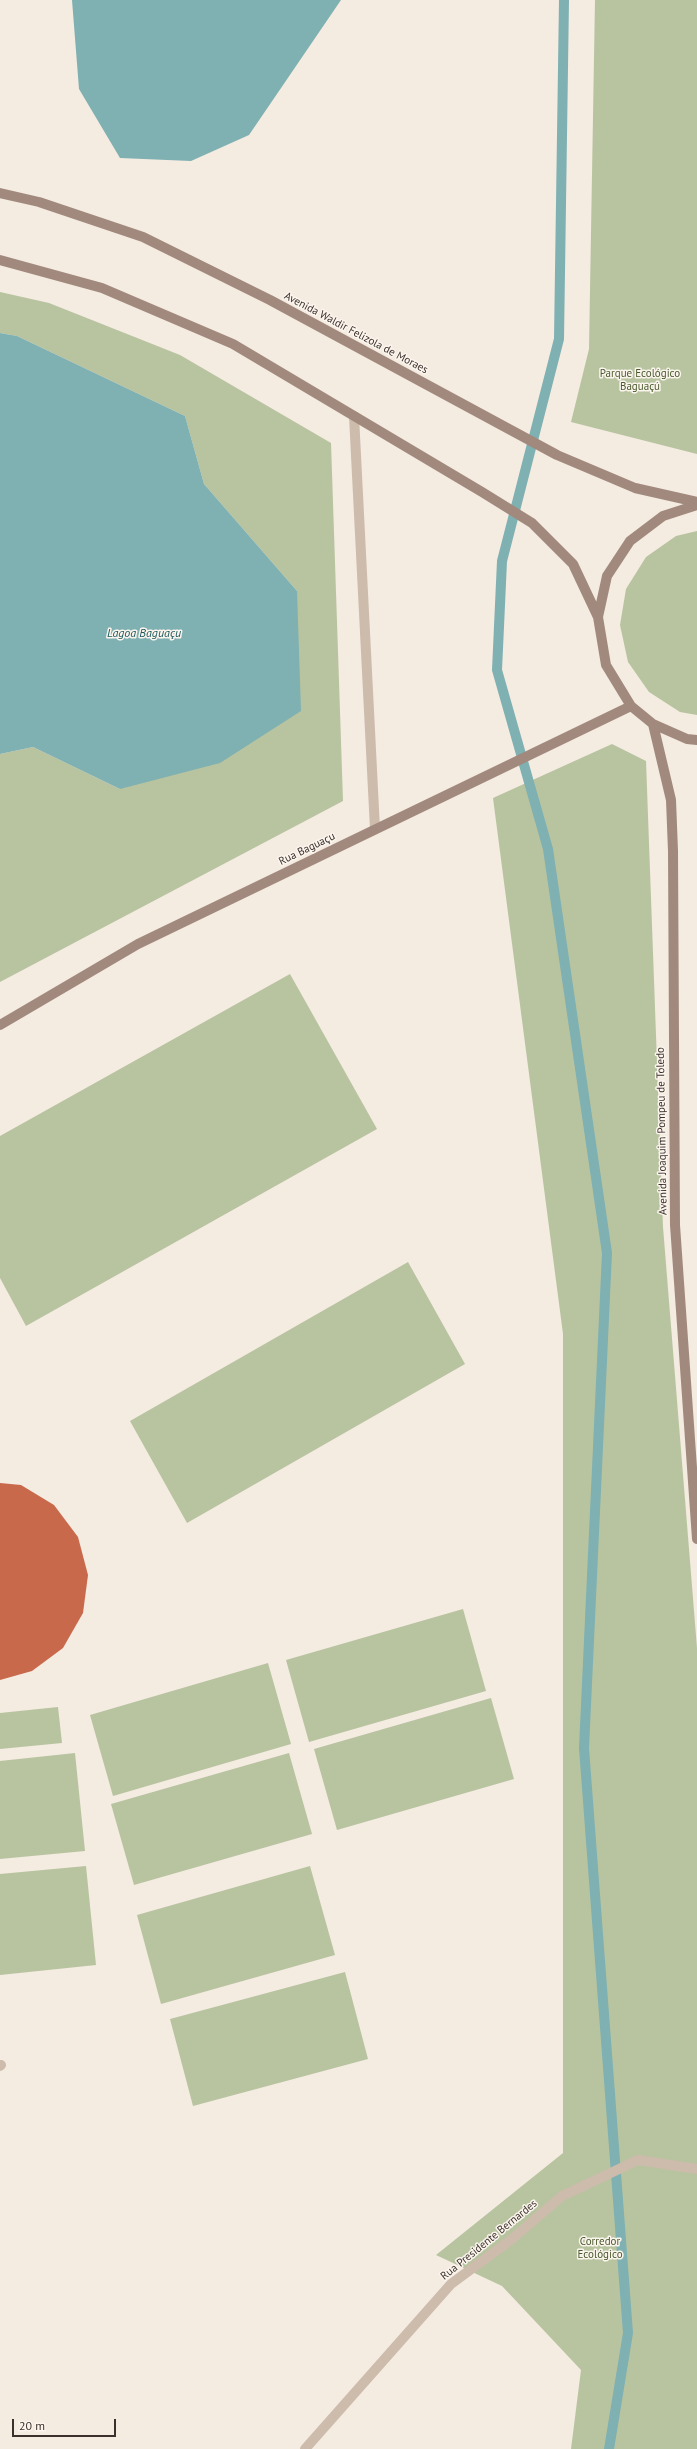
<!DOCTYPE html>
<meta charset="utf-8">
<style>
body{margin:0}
#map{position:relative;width:697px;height:2449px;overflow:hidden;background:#f4ebe1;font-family:"PT Sans",sans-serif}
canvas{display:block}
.scale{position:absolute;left:12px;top:2419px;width:104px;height:18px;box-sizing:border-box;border:2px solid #3b302b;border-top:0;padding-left:5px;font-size:12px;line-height:14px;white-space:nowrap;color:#3b302b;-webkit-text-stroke:3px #fbf5ee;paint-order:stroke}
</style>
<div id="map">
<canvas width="697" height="2449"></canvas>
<div class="scale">20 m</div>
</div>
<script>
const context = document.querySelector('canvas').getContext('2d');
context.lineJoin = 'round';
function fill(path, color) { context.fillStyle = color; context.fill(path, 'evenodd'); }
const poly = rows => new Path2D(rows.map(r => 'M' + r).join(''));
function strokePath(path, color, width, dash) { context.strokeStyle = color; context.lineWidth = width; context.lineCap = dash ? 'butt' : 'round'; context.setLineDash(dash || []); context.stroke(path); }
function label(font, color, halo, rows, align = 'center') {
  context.font = font + ' "PT Sans",sans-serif'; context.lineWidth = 3; context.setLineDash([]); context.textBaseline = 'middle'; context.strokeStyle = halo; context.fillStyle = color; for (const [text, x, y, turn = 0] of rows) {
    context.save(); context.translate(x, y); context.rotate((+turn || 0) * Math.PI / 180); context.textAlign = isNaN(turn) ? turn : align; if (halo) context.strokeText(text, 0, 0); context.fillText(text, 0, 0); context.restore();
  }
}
const green = poly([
 [595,0,697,0,697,454,571,422,589,349],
 [0,292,49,303,180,355,331,443,343,801,0,982,0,754,33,747,120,789,297,591,204,484,185,416,17,336,0,333],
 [697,531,697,715,680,712,649,692,628,662,620,625,626,589,646,557,676,536],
 [612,744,646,761,663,1227,697,1648,697,2449,571,2449,581,2370,502,2286,436,2255,563,2153,563,1334,493,798],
 [290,974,377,1129,26,1326,0,1278,0,1136],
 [408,1262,465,1364,187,1523,130,1421],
 [463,1609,486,1691,309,1742,286,1660],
 [268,1663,291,1744,113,1796,90,1715],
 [491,1698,514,1779,337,1830,314,1749],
 [58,1707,62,1743,0,1749,0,1713],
 [75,1753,85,1851,0,1859,0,1761],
 [289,1753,312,1834,134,1885,111,1804],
 [86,1866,96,1965,0,1975,0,1874],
 [310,1866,335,1955,161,2004,137,1915],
 [345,1972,368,2059,193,2106,170,2019]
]);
const water = poly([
 [72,0,341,0,249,135,191,161,120,158,79,89],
 [0,333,17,336,185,416,204,484,297,591,301,711,220,763,120,789,33,747,0,754]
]);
const stream = poly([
 [564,0,559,339,502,561,497,670,548,849,607,1253,584,1748,628,2333,609,2449]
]);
const building = poly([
 [0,1483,21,1485,54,1505,78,1537,88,1575,83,1613,63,1648,32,1671,0,1680]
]);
const street = poly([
 [354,416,375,829],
 [0,2066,1,2065],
 [305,2449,451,2284,512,2239,562,2196,638,2160,697,2169]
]);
const secondary = poly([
 [0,193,39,202,143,237,270,300,557,455,635,488,697,502],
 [0,260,102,288,233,344,482,492,532,523,573,564,598,617],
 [697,505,663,516,630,541,607,576,598,617,606,665,631,706,653,724,687,739,697,740],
 [653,724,671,800,673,851,675,1225,697,1539],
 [0,1025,138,944,631,706]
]);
const streetNames = [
 ["Avenida Waldir Felizola de Moraes",356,333,28],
 ["Rua Baguaçu",307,849,-26],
 ["Avenida Joaquim Pompeu de Toledo",662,1131,-91],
 ["Rua Presidente Bernardes",489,2240,-39]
];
const parkNames = [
 ["Parque Ecológico",640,374],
 ["Baguaçú",640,387],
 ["Corredor",600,2242],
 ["Ecológico",600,2255]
];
const waterNames = [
 ["Lagoa Baguaçu",144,634]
];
fill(green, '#b8c4a0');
fill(water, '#7fb0b2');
strokePath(stream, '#7fb0b2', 10);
fill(building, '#c8694b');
strokePath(street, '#cdbbac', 10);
strokePath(secondary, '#a18a7d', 10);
label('11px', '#3b302b', '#fbf5ee', streetNames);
label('11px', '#4a5a2e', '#fbf5ee', parkNames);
label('italic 12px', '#1f5a5e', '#fbf5ee', waterNames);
</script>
